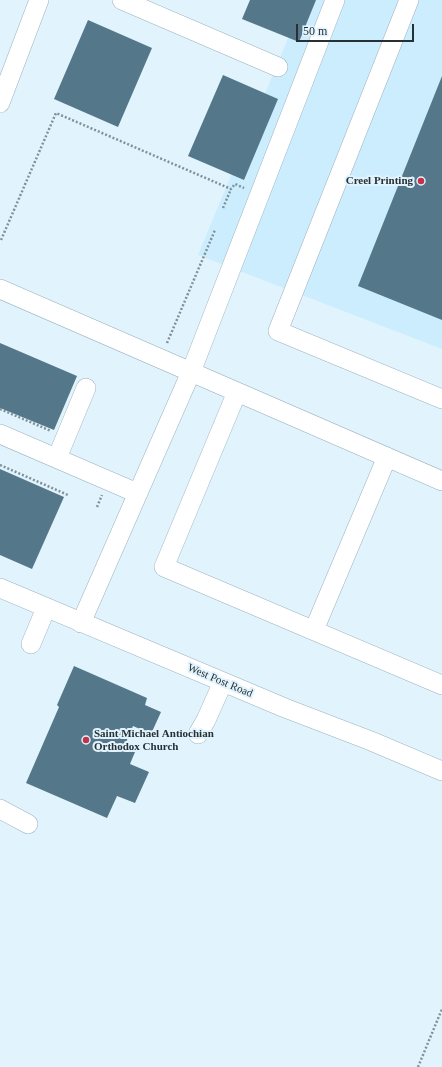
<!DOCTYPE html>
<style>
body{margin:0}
#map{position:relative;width:442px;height:1067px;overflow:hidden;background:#e1f4fd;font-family:Georgia,serif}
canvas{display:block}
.scale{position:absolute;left:296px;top:24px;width:118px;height:18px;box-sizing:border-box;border:2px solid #273035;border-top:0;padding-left:5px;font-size:12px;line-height:14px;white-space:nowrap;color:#273035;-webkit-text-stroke:3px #e1f4fd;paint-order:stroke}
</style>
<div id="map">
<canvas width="442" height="1067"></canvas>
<div class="scale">50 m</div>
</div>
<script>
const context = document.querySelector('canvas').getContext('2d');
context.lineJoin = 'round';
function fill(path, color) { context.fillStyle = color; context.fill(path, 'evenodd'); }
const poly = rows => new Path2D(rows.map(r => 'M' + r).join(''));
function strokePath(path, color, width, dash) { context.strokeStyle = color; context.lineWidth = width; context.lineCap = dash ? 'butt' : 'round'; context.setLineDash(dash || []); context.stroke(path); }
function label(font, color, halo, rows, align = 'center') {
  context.font = font + ' Georgia,serif'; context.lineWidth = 4; context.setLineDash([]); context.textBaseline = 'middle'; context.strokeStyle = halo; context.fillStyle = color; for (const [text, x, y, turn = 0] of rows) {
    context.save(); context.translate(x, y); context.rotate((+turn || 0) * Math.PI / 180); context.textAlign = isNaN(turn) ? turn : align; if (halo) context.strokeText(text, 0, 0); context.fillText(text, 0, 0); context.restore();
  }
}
const built = poly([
 [304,0,442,0,442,349,198,255]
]);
const building = poly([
 [250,0,316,0,299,42,242,19],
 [88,20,152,48,118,127,54,99],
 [223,75,278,99,244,180,188,156],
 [442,76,442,320,358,286],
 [0,343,77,376,54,430,0,408],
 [0,469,64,497,32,569,0,555],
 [74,666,147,698,145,705,161,712,151,734,133,726,124,747,135,752,130,764,149,772,135,803,117,796,107,818,26,783,59,707,57,705]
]);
const path = poly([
 [223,208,231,189],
 [1,240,56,113,231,189,235,184,244,188],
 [167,343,215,230],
 [0,409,51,431],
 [0,465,68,495],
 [97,507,102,495],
 [418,1067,442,1009]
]);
const minor = poly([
 [122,0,278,67],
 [409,0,278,331,442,399],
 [0,103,39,0],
 [0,289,442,481],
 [237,392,164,567,442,685],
 [0,434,137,493],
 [57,458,86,388],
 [0,588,285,708,371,741,442,771],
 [81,623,191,372,335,0],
 [314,630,387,457],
 [31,644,46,608],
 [198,734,206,720,223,682],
 [0,809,28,824]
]);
const markers = [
 [421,181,4,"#c2324a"],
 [86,740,4,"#c2324a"]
];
const poiNames = [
 ["Creel Printing",413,181],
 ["Saint Michael Antiochian",94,734,"left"],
 ["Orthodox Church",94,747,"left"]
];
const streetNames = [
 ["West Post Road",220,681,23]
];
fill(built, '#ccedfd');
fill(building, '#547889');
strokePath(minor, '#9bb2bd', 20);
strokePath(path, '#829097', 2.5, [2, 2]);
strokePath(minor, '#fff', 19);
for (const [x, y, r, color] of markers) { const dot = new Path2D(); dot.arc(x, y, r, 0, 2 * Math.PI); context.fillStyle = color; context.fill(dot); strokePath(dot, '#e1f4fd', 1.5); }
label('bold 11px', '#273035', '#e1f4fd', poiNames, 'right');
label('11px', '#273035', '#e1f4fd', streetNames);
</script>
